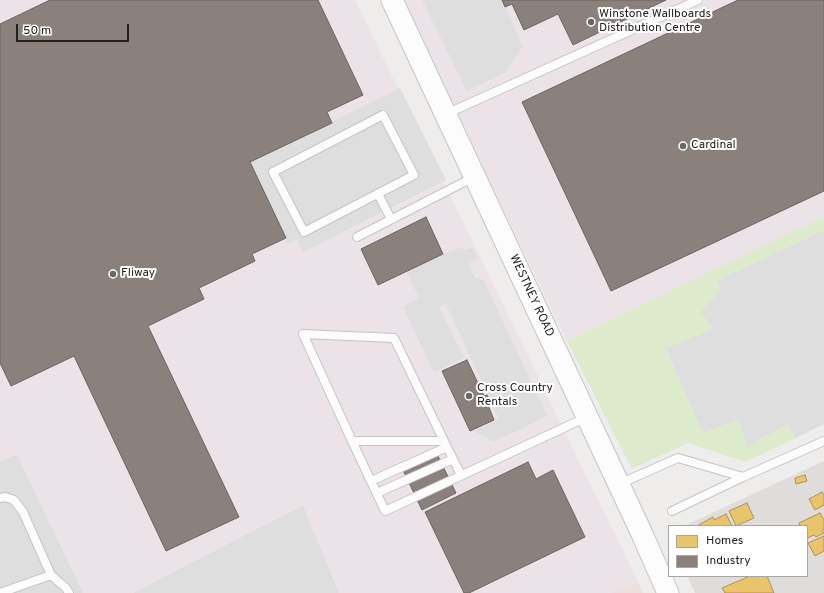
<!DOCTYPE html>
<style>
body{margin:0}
#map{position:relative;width:824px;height:593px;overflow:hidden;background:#efedeb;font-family:Overpass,sans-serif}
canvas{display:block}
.legend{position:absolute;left:668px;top:525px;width:140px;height:52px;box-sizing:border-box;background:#fff;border:1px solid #a6a6a6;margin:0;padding:5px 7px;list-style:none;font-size:12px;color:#212121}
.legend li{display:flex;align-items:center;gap:8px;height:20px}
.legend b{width:20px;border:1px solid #a6a6a6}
.scale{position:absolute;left:16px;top:24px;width:113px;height:18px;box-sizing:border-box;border:2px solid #212121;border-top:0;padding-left:5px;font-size:12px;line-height:14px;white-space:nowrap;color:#212121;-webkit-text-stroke:3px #fff;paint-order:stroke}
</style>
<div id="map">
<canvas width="824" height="593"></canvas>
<ul class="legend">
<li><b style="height:11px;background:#e9c46a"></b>Homes</li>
<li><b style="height:11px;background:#8a817c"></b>Industry</li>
</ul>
<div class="scale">50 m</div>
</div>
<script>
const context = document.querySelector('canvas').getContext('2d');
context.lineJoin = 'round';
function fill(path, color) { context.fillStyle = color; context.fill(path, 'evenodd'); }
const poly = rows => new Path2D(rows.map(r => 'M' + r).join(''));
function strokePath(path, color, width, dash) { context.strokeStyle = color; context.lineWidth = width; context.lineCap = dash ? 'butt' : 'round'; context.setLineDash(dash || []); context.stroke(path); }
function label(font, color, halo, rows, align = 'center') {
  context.font = font + ' Overpass,sans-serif'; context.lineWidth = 4; context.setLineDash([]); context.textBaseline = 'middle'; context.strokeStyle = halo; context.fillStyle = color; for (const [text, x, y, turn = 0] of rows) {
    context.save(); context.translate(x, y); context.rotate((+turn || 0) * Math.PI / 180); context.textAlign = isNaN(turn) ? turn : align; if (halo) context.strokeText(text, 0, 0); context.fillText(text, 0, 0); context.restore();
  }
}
const residential = poly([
 [824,461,824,593,695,593,687,576,807,576,807,526,684,526]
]);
const commercial = poly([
 [638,582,643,593,609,593]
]);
const industrial = poly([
 [0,0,355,0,638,582,609,593,339,593,303,505,133,593,83,593,17,454,0,462],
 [402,0,824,0,824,216,567,341]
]);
const grass = poly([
 [824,216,824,230,717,282,721,290,713,329,739,419,788,423,796,438,745,462,688,443,632,469,567,341]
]);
const parking = poly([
 [422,0,502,0,523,46,506,72,467,91],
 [400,88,446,180,303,252,297,239,287,244,286,238,250,162],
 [824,230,824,424,796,438,788,424,747,446,739,419,703,433,666,348,713,329,701,312,721,290,717,281],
 [463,247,464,250,473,248,478,258,468,262,474,277,484,281,547,415,531,424,493,442,474,431,499,419,446,304,439,307,464,357,434,373,403,306,419,298,406,271,443,254],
 [17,454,83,593,0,593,0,462],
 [303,505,339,593,133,593]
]);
const homes = poly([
 [805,475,807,481,796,484,795,478,805,475],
 [822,492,824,495,824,505,815,510,809,499,822,492],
 [747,503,754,518,736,526,729,511,747,503],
 [820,513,824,520,824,529,822,530,824,533,816,537,814,535,807,538,807,526,800,526,799,523,820,513],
 [726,514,732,526,697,526,713,517,714,520,726,514],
 [824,536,824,551,815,556,808,543,824,536],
 [750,576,767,576,774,593,725,593,722,588,750,576]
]);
const industry = poly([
 [50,0,318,0,363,95,327,112,332,123,250,162,286,238,252,254,255,261,199,288,204,299,148,326,239,517,166,551,74,356,11,386,0,363,0,24,50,0],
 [502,0,666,0,573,45,558,14,524,30,512,4,505,7,502,0],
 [738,0,824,0,824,191,611,291,522,102,738,0],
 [426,217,443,254,378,285,361,249,426,217],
 [467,360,484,396,487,395,491,403,488,405,494,420,470,431,442,371,467,360],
 [436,452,456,493,422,510,402,468,436,452],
 [528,462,536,479,553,470,585,537,469,593,464,593,425,512,528,462]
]);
const service = poly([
 [446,114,698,0],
 [383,115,414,175,304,232,273,172,383,115],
 [378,194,391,219],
 [357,237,474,177],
 [352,441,385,511,587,417],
 [444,441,394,338,303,334,352,441,444,441,461,475],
 [371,481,447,447],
 [619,484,678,458,743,477,824,441],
 [377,493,453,459],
 [0,498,5,497,14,500,23,512,51,575,66,588,69,593],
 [672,511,743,477],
 [0,593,51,575]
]);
const tertiary = poly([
 [392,0,643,536,668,593]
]);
const markers = [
 [591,22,4,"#696868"],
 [683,146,4,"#696868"],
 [113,274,4,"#696868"],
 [469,396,4,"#696868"]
];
const poiNames = [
 ["Winstone Wallboards",599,15],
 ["Distribution Centre",599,29],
 ["Cardinal",691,146],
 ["Fliway",121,274],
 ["Cross Country",477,389],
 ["Rentals",477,403]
];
const streetNames = [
 ["WESTNEY ROAD",531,296,65]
];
fill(residential, '#dedddc');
fill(commercial, '#ecdfde');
fill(industrial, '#ece3e9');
fill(grass, '#deeacc');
fill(parking, '#dfdede');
fill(homes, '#e9c46a');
strokePath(homes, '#ad9354', 1);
fill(industry, '#8a817c');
strokePath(industry, '#6a6461', 1);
strokePath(service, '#c5c4c3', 10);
strokePath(tertiary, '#c5c4c3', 23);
strokePath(service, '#fdfcfc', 8);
strokePath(tertiary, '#fdfcfc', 21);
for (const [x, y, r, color] of markers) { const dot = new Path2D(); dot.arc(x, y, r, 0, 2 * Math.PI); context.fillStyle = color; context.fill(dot); strokePath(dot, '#fff', 1.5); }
label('12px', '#212121', '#fff', poiNames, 'left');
label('12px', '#212121', '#fff', streetNames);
</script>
